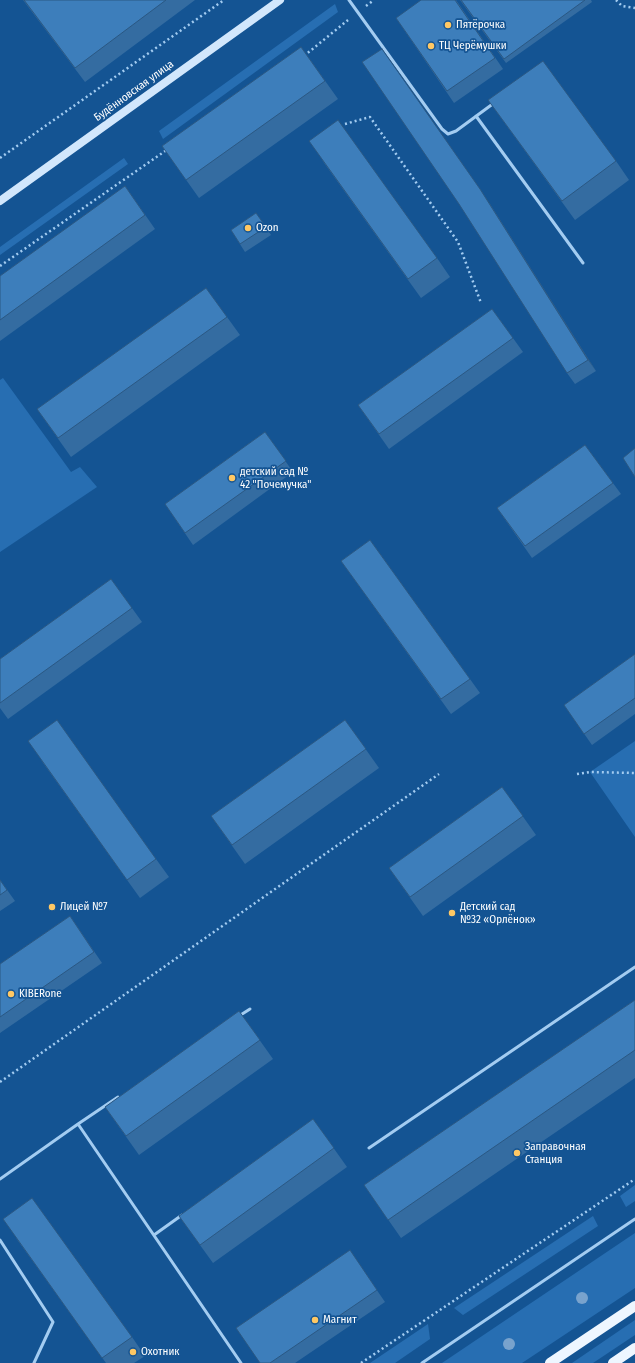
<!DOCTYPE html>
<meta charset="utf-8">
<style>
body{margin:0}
canvas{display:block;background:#145493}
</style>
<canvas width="635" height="1363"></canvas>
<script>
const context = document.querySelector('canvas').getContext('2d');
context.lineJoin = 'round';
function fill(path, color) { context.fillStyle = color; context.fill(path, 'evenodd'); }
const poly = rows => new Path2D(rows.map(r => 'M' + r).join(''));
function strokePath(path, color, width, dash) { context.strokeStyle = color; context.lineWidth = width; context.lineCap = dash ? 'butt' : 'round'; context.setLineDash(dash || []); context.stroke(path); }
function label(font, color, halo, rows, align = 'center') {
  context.font = font + ' "Fira Sans Condensed",sans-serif'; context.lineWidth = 3.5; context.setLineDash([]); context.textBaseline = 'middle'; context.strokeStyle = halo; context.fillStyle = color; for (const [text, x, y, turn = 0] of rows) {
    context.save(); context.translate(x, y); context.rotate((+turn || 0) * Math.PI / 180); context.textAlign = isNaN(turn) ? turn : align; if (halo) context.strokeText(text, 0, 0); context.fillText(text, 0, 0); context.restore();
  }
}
const green = poly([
 [335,4,338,12,163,139,159,131],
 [124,158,128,164,0,255,0,247],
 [3,378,71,472,80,467,97,487,0,552,0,380],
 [635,741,635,837,590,772],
 [635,1185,635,1201,626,1207,620,1196],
 [593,1216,598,1226,463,1315,454,1308],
 [635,1233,635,1288,522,1363,442,1363],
 [635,1320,635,1335,593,1363,572,1363],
 [428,1324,430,1339,395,1363,370,1363]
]);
const path = poly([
 [616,0,622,6,635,8],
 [366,6,374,0],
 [304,56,348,20],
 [345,124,370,117,458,242,481,303],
 [0,158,224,0],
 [0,266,168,149],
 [577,774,590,772,635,773],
 [0,1082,439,774],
 [361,1363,635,1179]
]);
const service = poly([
 [349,0,442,129,448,134,456,131,494,103],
 [476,116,583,263],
 [239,1016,250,1009],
 [78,1124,118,1097],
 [369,1148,635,967],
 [0,1179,78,1124,241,1363],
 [154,1235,182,1215],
 [0,1240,53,1322,34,1363],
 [422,1363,635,1219]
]);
const secondary = poly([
 [0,201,280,0]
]);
const primary = poly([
 [550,1363,635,1306],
 [613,1363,635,1348]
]);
const trees = [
 [582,1298],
 [509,1344]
];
const wall = poly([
 [23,0,195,0,85,82],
 [456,0,503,69,454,103,396,18],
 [460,0,591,0,592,2,506,63],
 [301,47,338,99,199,198,162,146],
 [488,100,616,161,629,180,575,220],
 [322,160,437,258,450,277,421,298],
 [125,186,155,229,0,341,0,276],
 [488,201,596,371,575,384,567,373],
 [256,213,271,235,245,252,231,230],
 [492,309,523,352,389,449,358,405],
 [227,317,240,335,71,457,37,409],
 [265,432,293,472,193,545,165,504],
 [585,445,621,494,532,558,497,508],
 [370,540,480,693,451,714,341,561],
 [111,579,142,622,8,719,0,708,0,659],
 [635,654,635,714,592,745,564,705],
 [345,720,379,768,245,864,211,816],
 [41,760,156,859,169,877,140,898],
 [502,787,536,835,423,916,389,868],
 [0,880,15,901,0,911],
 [70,916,102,963,0,1033,0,964],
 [635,1000,635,1078,401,1238,364,1185],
 [239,1011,273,1059,139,1155,105,1107],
 [313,1119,347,1167,213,1263,179,1216],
 [16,1238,132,1337,145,1356,134,1363,106,1363],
 [350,1251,385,1302,295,1363,260,1363]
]);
const shadedWall = poly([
 [480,189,488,201,596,371,588,360]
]);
const building = poly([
 [24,0,166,0,75,68,24,0],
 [421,0,455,0,495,58,447,91,396,18,421,0],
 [461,0,585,0,504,59,461,0],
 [301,47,325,81,186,180,162,146,301,47],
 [382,49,480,189,588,360,567,373,459,204,362,62,382,49],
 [543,61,616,161,562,201,488,100,543,61],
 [338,120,437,258,408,279,309,141,338,120],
 [125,186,145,215,0,320,0,276,125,186],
 [256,213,266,227,240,244,231,230,256,213],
 [206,288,227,317,58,438,37,409,206,288],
 [492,309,513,338,379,434,358,405,492,309],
 [265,432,286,461,185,533,165,504,265,432],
 [585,445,613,483,525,546,497,508,585,445],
 [635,448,635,477,623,458,635,448],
 [370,540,470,679,441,699,341,561,370,540],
 [111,579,132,608,0,703,0,659,111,579],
 [635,654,635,698,584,734,564,705,635,654],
 [57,720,156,859,127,880,28,741,57,720],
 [345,720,366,749,232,845,211,816,345,720],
 [502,787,523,816,410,897,389,868,502,787],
 [0,880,7,890,0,895,0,880],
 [70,916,94,952,0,1017,0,964,70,916],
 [635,1000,635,1050,388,1220,364,1185,635,1000],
 [239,1011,260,1040,126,1136,105,1107,239,1011],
 [313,1119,334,1148,200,1245,179,1216,313,1119],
 [32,1198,132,1337,102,1358,3,1219,32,1198],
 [350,1250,377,1290,270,1363,260,1363,236,1328,350,1250]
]);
const markers = [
 [448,25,4,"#ffc864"],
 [431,46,4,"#ffc864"],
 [248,228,4,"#ffc864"],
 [232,478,4,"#ffc864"],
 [52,907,4,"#ffc864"],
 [452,913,4,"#ffc864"],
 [11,994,4,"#ffc864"],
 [517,1153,4,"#ffc864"],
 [315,1320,4,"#ffc864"],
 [133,1352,4,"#ffc864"]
];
const poiNames = [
 ["Пятёрочка",456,25],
 ["ТЦ Черёмушки",439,46],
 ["Ozon",256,228],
 ["детский сад №",240,472],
 ["42 \"Почемучка\"",240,485],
 ["Лицей №7",60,907],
 ["Детский сад",460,907],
 ["№32 «Орлёнок»",460,920],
 ["KIBERone",19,994],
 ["Заправочная",525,1147],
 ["Станция",525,1160],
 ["Магнит",323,1320],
 ["Охотник",141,1352]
];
const streetNames = [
 ["Будённовская улица",134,91,-36]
];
fill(green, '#276eb2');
strokePath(path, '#a3ccf1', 2.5, [2, 3]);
strokePath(service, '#a3ccf1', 3);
strokePath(secondary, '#d2e7fc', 8);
strokePath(primary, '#eef6ff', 10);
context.fillStyle = '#79a3cd';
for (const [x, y] of trees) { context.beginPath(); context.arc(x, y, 6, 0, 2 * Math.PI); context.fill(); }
fill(wall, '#346ca1');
fill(shadedWall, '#2b5883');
fill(building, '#3d7ebb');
strokePath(building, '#2b5883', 1);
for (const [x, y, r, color] of markers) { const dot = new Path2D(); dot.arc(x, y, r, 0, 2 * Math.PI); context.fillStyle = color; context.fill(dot); strokePath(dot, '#145493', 1.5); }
label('11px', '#fff', '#145493', poiNames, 'left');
label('11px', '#fff', '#145493', streetNames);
</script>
